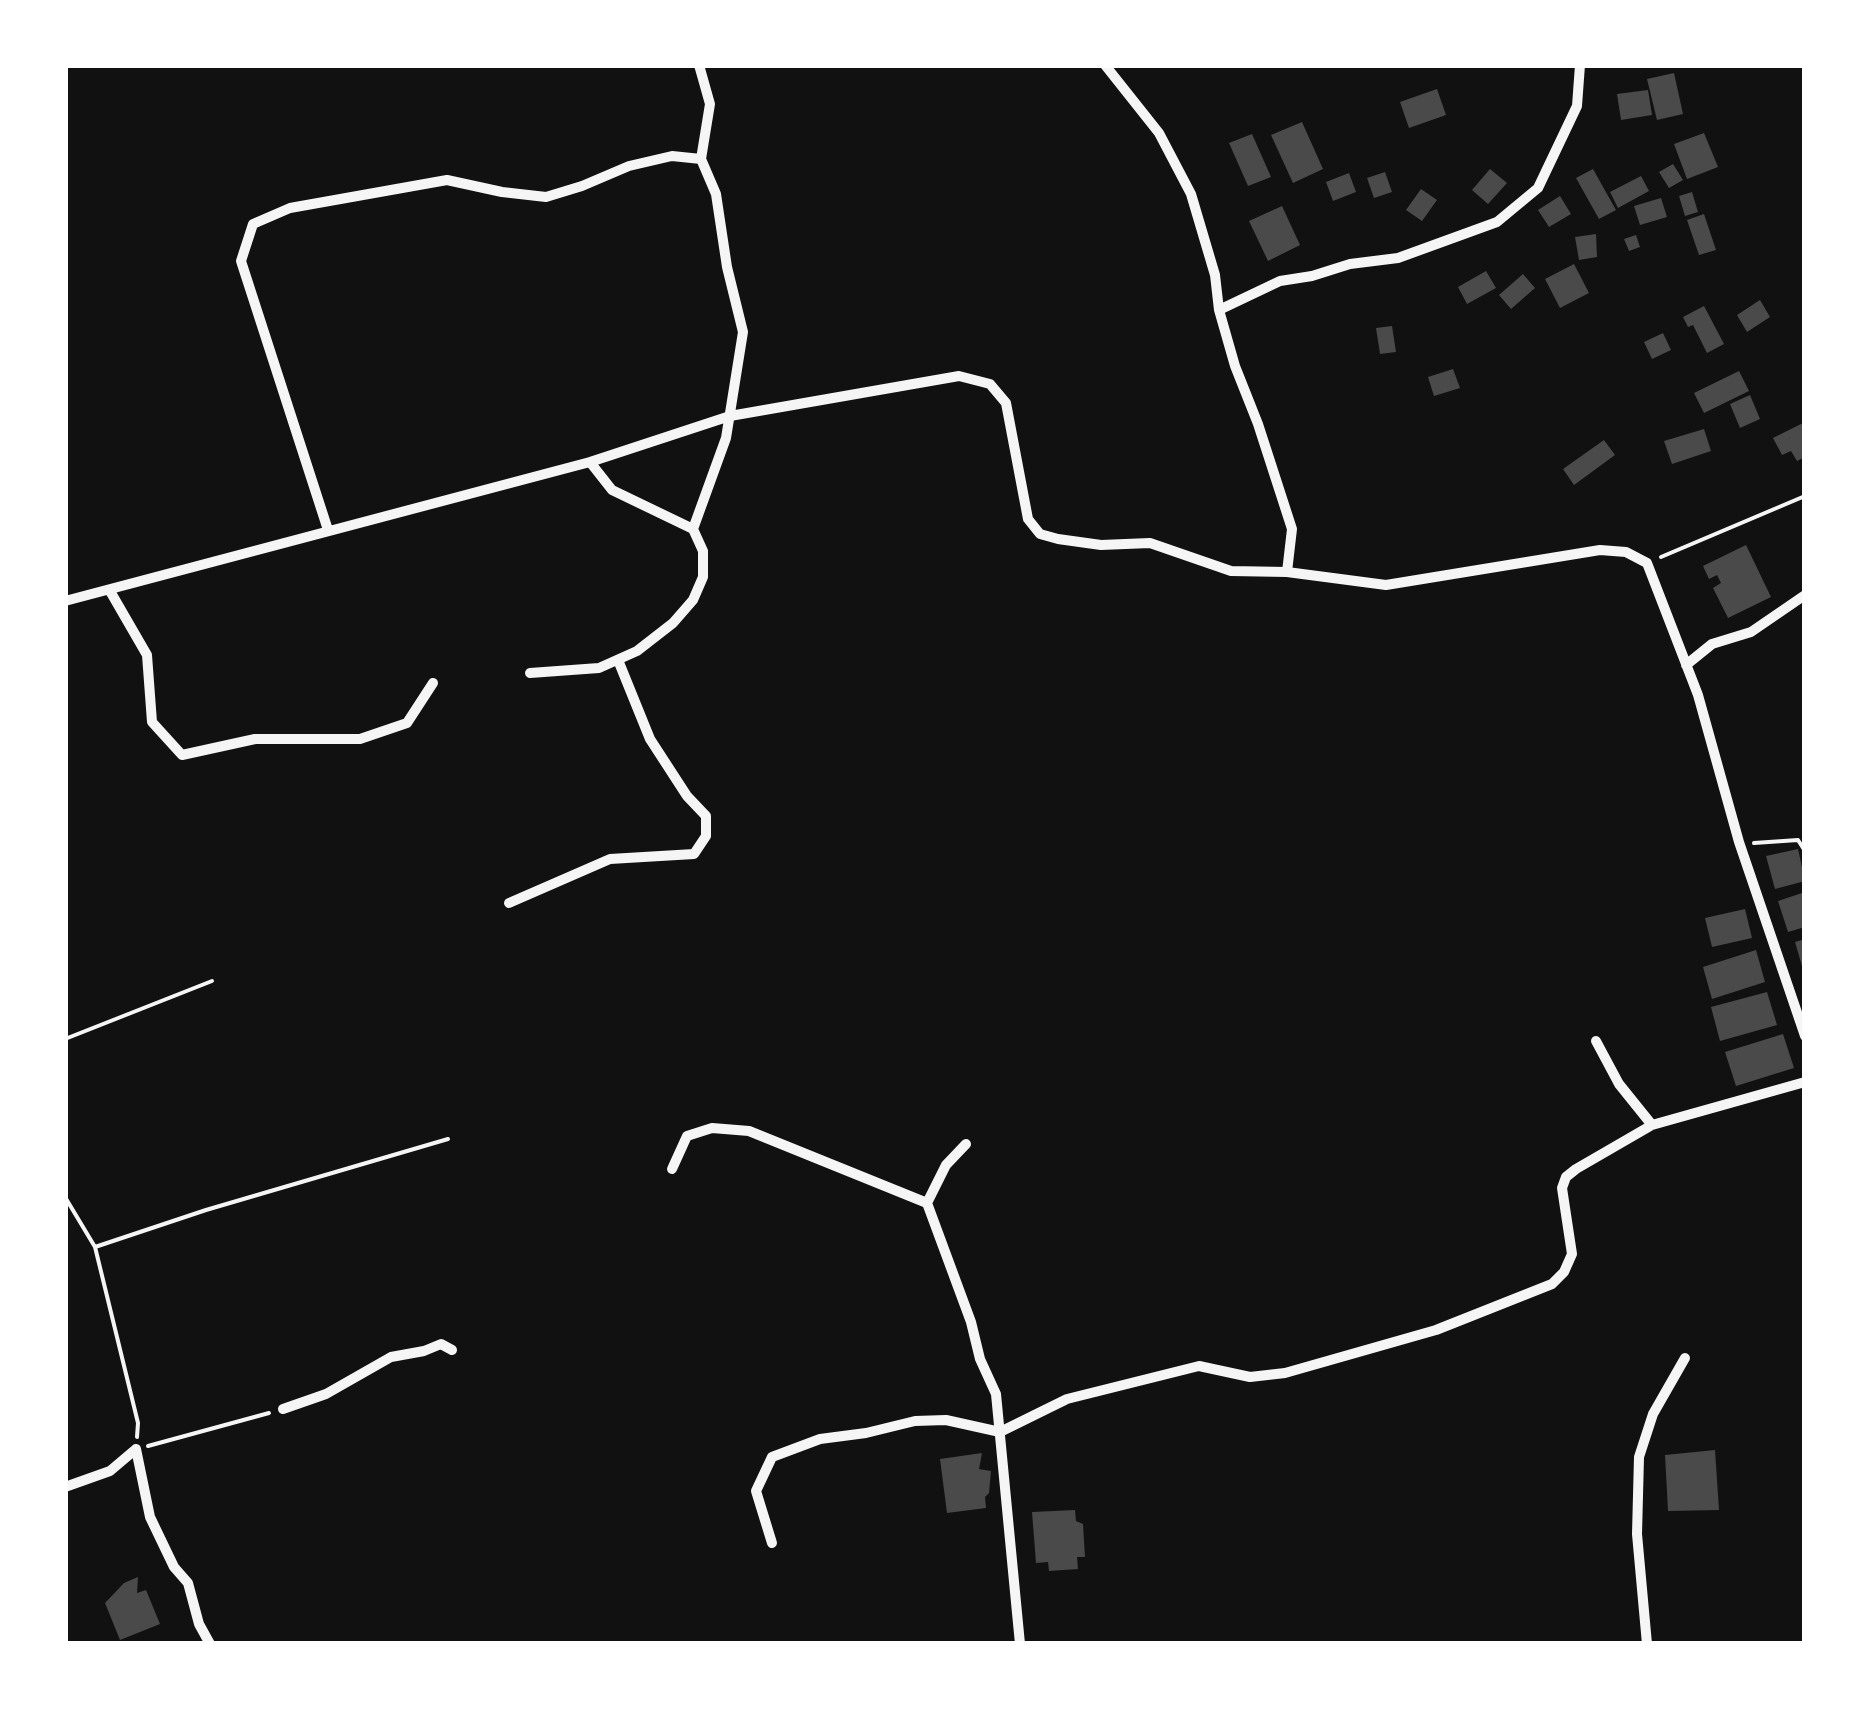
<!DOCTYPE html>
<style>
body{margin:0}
#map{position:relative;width:1870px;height:1709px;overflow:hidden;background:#111;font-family:"DejaVu Sans",sans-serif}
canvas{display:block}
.frame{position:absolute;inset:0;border:68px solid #fff;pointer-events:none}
</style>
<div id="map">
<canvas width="1870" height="1709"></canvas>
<div class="frame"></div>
</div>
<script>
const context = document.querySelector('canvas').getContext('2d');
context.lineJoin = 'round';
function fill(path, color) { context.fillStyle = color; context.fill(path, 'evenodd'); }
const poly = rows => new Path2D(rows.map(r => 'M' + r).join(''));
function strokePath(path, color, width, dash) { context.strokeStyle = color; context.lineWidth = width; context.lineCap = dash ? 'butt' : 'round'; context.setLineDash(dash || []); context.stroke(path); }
const building = poly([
 [1674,73,1683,114,1657,120,1647,79],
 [1437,89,1446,115,1409,128,1400,102],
 [1648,90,1652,115,1621,120,1617,94],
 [1302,122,1323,169,1293,183,1271,135],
 [1704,133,1718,167,1687,179,1674,144],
 [1252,134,1271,177,1248,186,1229,143],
 [1673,164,1683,180,1669,188,1659,172],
 [1490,169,1507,183,1488,204,1472,190],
 [1593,169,1616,210,1599,219,1576,178],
 [1385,172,1392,192,1374,198,1367,178],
 [1349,173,1356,192,1333,201,1326,182],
 [1641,176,1649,191,1618,208,1610,192],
 [1421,189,1437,200,1422,221,1406,210],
 [1692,192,1698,212,1685,216,1679,196],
 [1560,196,1571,214,1549,227,1538,210],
 [1661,198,1667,217,1640,225,1634,206],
 [1282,206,1300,245,1268,261,1249,221],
 [1704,214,1716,250,1699,255,1687,220],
 [1596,234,1597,257,1579,260,1575,237],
 [1636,235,1640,247,1629,251,1624,239],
 [1574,264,1589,293,1560,308,1545,279],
 [1486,271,1496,288,1467,304,1458,287],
 [1523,274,1535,288,1511,309,1499,295],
 [1760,300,1770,317,1747,332,1737,315],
 [1704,306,1724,344,1707,353,1693,325,1688,327,1683,317],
 [1392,326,1396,352,1380,354,1376,328],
 [1663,333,1671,350,1652,359,1644,342],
 [1453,369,1460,388,1434,396,1428,377],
 [1739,371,1749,391,1704,413,1694,393],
 [1750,395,1760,419,1740,428,1730,404],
 [1805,422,1805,457,1797,461,1791,451,1782,455,1773,438],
 [1704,429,1711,451,1672,464,1664,441],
 [1604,440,1615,455,1574,485,1563,469],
 [1746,545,1771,597,1728,618,1713,588,1721,583,1717,575,1709,579,1703,566],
 [1798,849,1805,881,1775,889,1766,856],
 [1805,892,1805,927,1788,932,1778,901],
 [1745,909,1752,938,1712,947,1705,918],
 [1805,939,1805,973,1804,973,1795,942],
 [1756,950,1765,982,1712,999,1703,967],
 [1767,992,1777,1025,1720,1041,1711,1007],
 [1783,1034,1794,1068,1736,1086,1725,1052],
 [1715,1450,1719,1510,1668,1511,1665,1455],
 [982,1453,979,1469,991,1471,989,1493,985,1497,986,1508,947,1513,940,1459],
 [1075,1510,1076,1521,1083,1524,1085,1557,1077,1557,1078,1569,1049,1571,1048,1562,1036,1563,1032,1512],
 [138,1577,137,1593,146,1590,160,1624,120,1640,105,1603,124,1583]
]);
const path = poly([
 [1661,557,1805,496],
 [1754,843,1798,840,1805,851],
 [65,1039,212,981],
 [65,1197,95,1247,206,1210,448,1139],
 [95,1247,138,1423,137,1437],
 [148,1446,269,1413]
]);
const minor = poly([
 [699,65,710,104,701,159],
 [1105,65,1159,133,1191,194,1215,275,1219,310,1235,366,1258,424,1292,529,1287,572],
 [1219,310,1280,281,1312,276,1350,264,1398,258,1497,222,1538,188,1577,106,1580,65],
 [328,530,241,261,253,224,290,208,447,180,502,192,546,197,582,186,629,166,672,156,701,159,716,194,727,267,743,332,726,438,693,529],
 [110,591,147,655,152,722,182,755,255,739,360,739,407,723,433,683],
 [65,601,590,462,730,416,959,376,990,384,1006,403,1028,519,1040,534,1058,539,1101,545,1150,543,1231,571,1287,572,1386,585,1600,550,1626,552,1647,563,1698,695,1739,842,1805,1036],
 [1686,665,1712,644,1751,632,1805,595],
 [530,673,599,668,637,651,673,623,693,600,703,577,703,551,693,529,612,490,590,462],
 [509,903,610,859,694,854,706,836,706,816,687,796,650,739,618,660],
 [1596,1041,1619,1084,1652,1125],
 [966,1144,946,1165,927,1203,971,1322,980,1359,996,1394,1020,1644],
 [672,1169,687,1136,712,1128,749,1131,927,1203],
 [283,1409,326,1394,391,1357,424,1351,441,1344,452,1350],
 [136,1449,150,1517,174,1567,188,1583,199,1624,210,1644],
 [65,1487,110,1471,136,1449],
 [772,1543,756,1491,772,1457,820,1439,866,1433,915,1421,946,1420,1000,1432,1067,1399,1199,1366,1250,1377,1285,1373,1436,1330,1552,1284,1564,1272,1572,1254,1562,1188,1566,1177,1576,1169,1652,1125,1805,1082],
 [1647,1644,1637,1534,1639,1457,1653,1414,1685,1358]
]);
fill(building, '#4a4a4a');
strokePath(path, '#f5f5f5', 4);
strokePath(minor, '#f5f5f5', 10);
</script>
